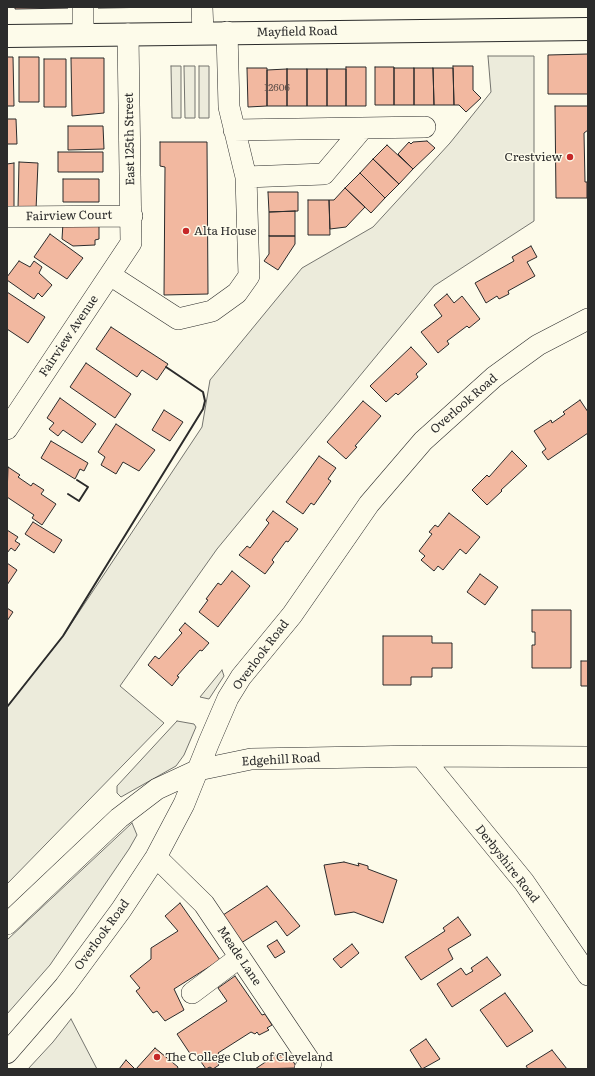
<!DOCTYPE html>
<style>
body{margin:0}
#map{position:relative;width:595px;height:1076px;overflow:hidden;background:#fdfbea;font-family:Literata,serif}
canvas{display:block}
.frame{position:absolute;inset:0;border:8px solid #2b2b2b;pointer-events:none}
</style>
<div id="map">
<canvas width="595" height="1076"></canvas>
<div class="frame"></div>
</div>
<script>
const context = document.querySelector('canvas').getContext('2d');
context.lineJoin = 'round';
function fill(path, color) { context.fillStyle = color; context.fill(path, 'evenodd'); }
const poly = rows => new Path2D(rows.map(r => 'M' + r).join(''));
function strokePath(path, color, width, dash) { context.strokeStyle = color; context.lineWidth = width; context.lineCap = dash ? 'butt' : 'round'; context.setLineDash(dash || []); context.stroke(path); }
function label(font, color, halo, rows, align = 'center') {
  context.font = font + ' Literata,serif'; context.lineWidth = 3; context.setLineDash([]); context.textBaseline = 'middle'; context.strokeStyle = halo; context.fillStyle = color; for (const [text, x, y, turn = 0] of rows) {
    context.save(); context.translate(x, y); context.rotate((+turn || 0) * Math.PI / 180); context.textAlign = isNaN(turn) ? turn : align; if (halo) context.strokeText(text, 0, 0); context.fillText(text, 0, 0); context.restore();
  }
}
const green = poly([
 [488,56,534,56,534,221,434,286,217,549,120,686,164,723,7,884,7,707,63,636,202,427,210,380,302,268,373,227,450,143,491,92,488,56],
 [171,66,181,66,181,118,172,118,171,66],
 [184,66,195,66,195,118,185,118,184,66],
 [199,66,209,66,209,118,199,118,199,66],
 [222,670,224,676,209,699,200,697,222,670],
 [177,721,194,724,196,727,184,755,176,766,121,797,117,793,117,786,177,721],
 [132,823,137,835,129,849,50,965,7,1014,7,940,132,823],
 [71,1019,97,1069,28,1069,53,1042,71,1019]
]);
const building = poly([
 [15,7,68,7,68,8,15,9,15,7],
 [98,7,163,7,98,8,98,7],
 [588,54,588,94,548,94,548,55,588,54],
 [7,57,13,57,14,106,7,106,7,57],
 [19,57,39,57,39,102,19,102,19,57],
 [71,58,104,58,104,113,72,116,71,58],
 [44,59,66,59,66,107,44,107,44,59],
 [453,66,473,66,473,90,481,98,466,112,459,105,454,105,453,66],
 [346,67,366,67,366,106,346,106,346,67],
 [375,67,394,67,394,105,375,105,375,67],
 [247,68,267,68,267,106,248,107,247,68],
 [394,68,414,68,414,105,394,105,394,68],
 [414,68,433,68,434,105,414,105,414,68],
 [433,68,453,68,454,105,434,105,433,68],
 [287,69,287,106,267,106,267,70,287,69],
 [287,69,307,69,307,106,287,106,287,69],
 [307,69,327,69,327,106,307,106,307,69],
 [327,69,346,69,346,106,327,106,327,69],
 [555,106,588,106,588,130,584,133,585,182,587,182,587,198,556,198,555,106],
 [7,119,16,119,17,144,7,144,7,119],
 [68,126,103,126,104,149,68,150,68,126],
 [427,141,435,148,413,169,398,154,409,142,411,144,413,142,427,141],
 [160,142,207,142,208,294,164,295,165,167,160,166,160,142],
 [387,145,413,169,399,184,373,159,387,145],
 [58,152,103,152,103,172,58,172,58,152],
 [373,159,399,184,385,198,360,173,373,159],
 [19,162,38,163,36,210,18,209,19,162],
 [14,163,14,209,7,209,7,164,14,163],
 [360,173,385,198,371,213,345,188,360,173],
 [63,179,99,179,99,202,63,202,63,179],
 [345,188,365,207,346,227,330,229,329,200,334,200,345,188],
 [268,192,298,192,298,211,269,212,268,192],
 [308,200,329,200,330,235,308,235,308,200],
 [295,211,295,236,269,236,269,212,295,211],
 [63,223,99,223,99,239,95,240,95,245,73,246,62,239,63,223],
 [50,234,83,258,67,279,34,257,50,234],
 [269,236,295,236,295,244,278,270,264,261,269,254,269,236],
 [531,246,537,257,527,262,535,276,508,291,509,294,499,299,497,296,486,303,475,283,514,261,512,257,531,246],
 [19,261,30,267,34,261,42,267,39,273,52,285,42,297,38,293,34,299,7,280,7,277,19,261],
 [7,292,45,317,28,343,7,329,7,292],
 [447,294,454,303,462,296,480,319,469,328,467,326,447,341,449,344,438,353,421,332,442,316,434,305,447,294],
 [111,327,168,364,157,380,142,370,137,377,96,349,111,327],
 [411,347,427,364,416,374,418,377,398,395,396,393,386,402,370,386,411,347],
 [86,363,131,394,115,418,70,387,86,363],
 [60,398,96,424,82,443,63,430,58,436,49,429,54,423,47,418,60,398],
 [580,400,588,412,588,433,548,460,542,452,546,449,534,431,551,420,552,423,565,414,563,412,580,400],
 [363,401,381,416,355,446,357,447,346,459,327,442,363,401],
 [164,410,183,422,170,441,152,430,164,410],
 [116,424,155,450,139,471,123,462,116,474,101,465,105,457,98,452,116,424],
 [51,441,88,463,84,471,80,469,75,479,41,458,51,441],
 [512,451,527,466,501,490,502,491,487,505,472,490,487,475,489,477,512,451],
 [319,456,336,468,328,479,331,481,314,505,311,503,303,514,286,502,319,456],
 [8,467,20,475,18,477,31,486,33,483,44,490,41,494,56,504,42,525,32,518,34,515,7,497,8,467],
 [273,511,298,529,288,542,286,541,272,560,274,562,265,574,239,555,247,546,250,548,269,523,266,520,273,511],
 [449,513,480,537,466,554,460,549,443,570,438,566,434,571,421,560,425,556,419,551,432,534,429,532,435,525,438,527,449,513],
 [33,522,62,540,54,553,25,534,33,522],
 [7,530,18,537,15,541,20,544,15,551,11,548,7,553,7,530],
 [7,563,17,570,7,585,7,563],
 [232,571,250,586,218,627,199,612,208,600,206,599,218,583,221,585,232,571],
 [480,574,498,587,485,605,467,592,480,574],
 [7,608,13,612,7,621,7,608],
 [532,610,571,610,571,668,532,668,532,645,535,645,535,632,532,632,532,610],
 [185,623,209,643,202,651,200,650,177,676,179,677,172,686,148,665,155,656,159,659,182,633,179,630,185,623],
 [383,636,432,636,432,643,452,643,452,668,432,668,432,677,411,677,411,685,383,685,383,636],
 [581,661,588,661,588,686,581,686,581,661],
 [344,862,359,866,358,863,368,866,368,869,397,880,383,923,354,912,335,915,324,865,344,862],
 [267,886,300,926,287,936,276,921,238,945,217,919,267,886],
 [180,903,220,960,174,989,184,1010,165,1021,157,1011,153,1013,136,991,140,988,130,976,151,959,151,948,178,931,165,916,180,903],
 [458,917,471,935,448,949,453,959,421,980,405,957,445,931,443,928,458,917],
 [277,940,285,952,275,958,267,946,277,940],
 [352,944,359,953,341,968,333,959,352,944],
 [487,957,501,975,452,1007,437,984,461,968,466,975,473,971,471,968,487,957],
 [235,976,262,1015,265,1014,272,1025,267,1028,269,1030,259,1035,257,1032,255,1034,251,1032,218,1053,221,1057,216,1061,219,1065,213,1069,210,1067,206,1069,194,1052,191,1055,177,1034,227,1001,218,988,235,976],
 [505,993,533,1031,507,1047,480,1010,505,993],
 [426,1039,440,1059,422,1069,410,1050,426,1039],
 [155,1048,178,1067,177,1069,136,1069,155,1048],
 [552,1050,567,1069,528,1069,526,1066,552,1050],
 [276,1055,290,1056,297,1068,255,1069,276,1055],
 [126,1060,135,1069,119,1069,126,1060]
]);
const minor = poly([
 [83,7,83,35],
 [202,7,203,33],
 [234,130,425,127],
 [246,177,324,174,363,128],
 [7,217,132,216],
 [110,275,178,319,212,311,237,293,249,276,246,177,229,107,227,32],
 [7,429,131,243,128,34],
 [421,756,524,882,588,975],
 [156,857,204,904,311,1063,305,1069],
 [7,924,119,818,157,789,198,770,251,759,421,756,588,757],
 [192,993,240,957],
 [7,1053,65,986,121,910,156,857,184,804,209,742,228,698,241,677,292,615,369,504,423,441,494,377,538,345,588,319]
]);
const major = poly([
 [7,36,588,29]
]);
const wall = poly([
 [68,494,79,501,88,487,77,480],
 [7,707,63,636,203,409,205,401,203,392,166,367]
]);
const markers = [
 [570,157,4,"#c62828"],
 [186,231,4,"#c62828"],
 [157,1057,4,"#c62828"]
];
const numberNames = [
 ["12606",277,88]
];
const streetNames = [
 ["Mayfield Road",297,32,-1],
 ["East 125th Street",130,139,-91],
 ["Fairview Court",69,216,-1],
 ["Fairview Avenue",69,336,-56],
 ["Overlook Road",464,404,-41],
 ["Overlook Road",261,655,-53],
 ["Edgehill Road",281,760,-3],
 ["Derbyshire Road",507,864,52],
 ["Overlook Road",102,935,-54],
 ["Meade Lane",239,956,56]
];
const poiNames = [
 ["Crestview",562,157,"right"],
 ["Alta House",194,231],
 ["The College Club of Cleveland",165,1057]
];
fill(green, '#ecebdb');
strokePath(green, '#74746e', 1);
fill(building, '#f2b8a0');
strokePath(building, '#2b2b2b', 1);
strokePath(minor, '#2b2b2b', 22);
strokePath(major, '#2b2b2b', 24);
strokePath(minor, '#fdfbea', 21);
strokePath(major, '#fdfbea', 22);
strokePath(wall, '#2b2b2b', 2);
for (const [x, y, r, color] of markers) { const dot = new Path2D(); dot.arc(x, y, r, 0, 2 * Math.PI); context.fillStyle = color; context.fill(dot); strokePath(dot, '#fdfbea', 1.5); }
label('10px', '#5d4e48', null, numberNames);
label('12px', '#2b2b2b', '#fdfbea', streetNames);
label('12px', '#2b2b2b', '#fdfbea', poiNames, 'left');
</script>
